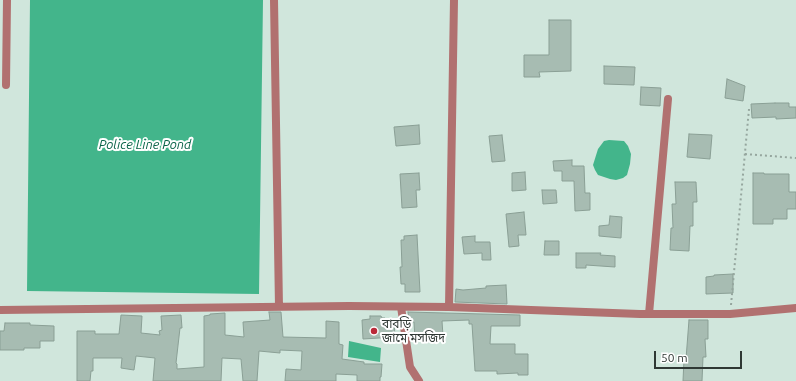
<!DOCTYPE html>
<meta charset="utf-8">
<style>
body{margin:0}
#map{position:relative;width:796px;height:381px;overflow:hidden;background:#d0e6dc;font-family:Ubuntu,sans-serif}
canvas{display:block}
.scale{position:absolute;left:654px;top:351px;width:88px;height:18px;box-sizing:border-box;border:2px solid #2f3834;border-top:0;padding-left:5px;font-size:12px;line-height:14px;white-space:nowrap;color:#2f3834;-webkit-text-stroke:3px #fff;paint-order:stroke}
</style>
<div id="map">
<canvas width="796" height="381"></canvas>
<div class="scale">50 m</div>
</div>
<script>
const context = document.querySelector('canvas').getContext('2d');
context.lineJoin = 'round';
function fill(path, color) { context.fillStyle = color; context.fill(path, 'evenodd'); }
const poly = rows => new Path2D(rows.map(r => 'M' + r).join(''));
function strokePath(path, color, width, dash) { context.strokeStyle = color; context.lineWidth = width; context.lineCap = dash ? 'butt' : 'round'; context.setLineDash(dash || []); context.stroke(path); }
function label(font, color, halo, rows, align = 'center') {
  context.font = font + ' Ubuntu,"Noto Sans Bengali",sans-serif'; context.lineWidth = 4; context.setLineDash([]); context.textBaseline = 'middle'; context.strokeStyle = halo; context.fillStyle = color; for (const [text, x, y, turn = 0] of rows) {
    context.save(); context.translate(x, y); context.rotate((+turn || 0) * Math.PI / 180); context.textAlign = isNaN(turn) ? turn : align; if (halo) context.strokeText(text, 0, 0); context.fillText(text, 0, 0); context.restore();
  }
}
const water = poly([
 [30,0,263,0,259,294,27,291],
 [609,140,624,141,628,146,631,154,630,164,627,175,623,178,616,180,610,179,598,175,595,170,593,165,598,149,604,141],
 [349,341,381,348,380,362,348,357]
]);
const building = poly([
 [549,20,571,20,571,71,539,72,540,77,524,77,524,55,549,55,549,20],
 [604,66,635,67,634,85,604,84,604,66],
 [727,79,745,86,743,101,725,98,727,79],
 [641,87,661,88,660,106,640,105,641,87],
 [775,103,789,103,789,107,796,107,796,118,776,119,776,117,752,118,751,104,775,103],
 [419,125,420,144,396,146,394,127,419,125],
 [689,134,712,135,710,159,687,157,689,134],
 [502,135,505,161,492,162,489,136,502,135],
 [572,160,572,166,584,166,585,193,590,193,590,210,575,211,574,181,562,181,562,171,554,171,553,161,572,160],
 [525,172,526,190,512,191,512,173,525,172],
 [419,173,420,190,416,190,417,207,402,208,400,174,419,173],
 [753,173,764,173,764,174,789,174,789,192,796,192,796,209,787,209,787,219,773,219,773,224,753,224,753,173],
 [675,182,696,182,697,202,693,202,693,226,690,226,689,251,670,250,671,228,673,228,672,204,676,204,675,182],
 [542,190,556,190,557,203,543,204,542,190],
 [524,212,526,235,518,235,519,246,509,247,506,214,524,212],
 [610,216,622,217,621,238,599,236,599,226,609,225,610,216],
 [417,235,420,292,405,292,405,284,401,284,400,267,402,267,401,240,404,240,404,236,417,235],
 [475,236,475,242,490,242,491,260,482,260,482,253,464,254,462,237,475,236],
 [545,241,559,241,559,255,544,255,545,241],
 [576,253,601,253,600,255,615,256,615,267,586,265,586,268,576,268,576,253],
 [733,274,733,293,706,294,706,277,714,276,714,275,733,274],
 [506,285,507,304,455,302,456,289,463,290,486,288,486,286,506,285],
 [269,312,281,312,283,337,326,338,326,321,339,322,339,344,343,345,342,359,364,362,364,364,382,364,381,377,380,377,380,381,357,381,357,375,336,374,336,381,285,381,286,369,301,370,302,351,280,350,280,353,259,351,257,381,243,381,241,359,222,358,221,381,153,381,155,358,136,356,134,370,121,368,122,358,93,358,93,371,91,371,90,381,77,381,77,331,95,331,95,334,119,334,121,315,142,316,141,333,160,335,159,331,162,330,161,316,181,315,182,328,180,328,176,363,177,364,177,369,204,367,204,316,210,315,210,314,225,313,225,335,244,337,243,322,270,320,269,312],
 [408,312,520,315,520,326,491,326,490,344,515,344,515,354,528,354,528,375,518,375,518,373,497,374,497,371,475,371,472,324,469,324,469,320,442,321,443,336,415,340,414,322,409,322,408,312],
 [370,316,381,316,382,318,385,318,385,321,394,321,395,337,363,339,362,320,370,319,370,316],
 [689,320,708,320,708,339,705,339,706,357,703,357,702,381,683,381,684,359,686,359,689,320],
 [5,323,30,323,30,325,54,326,54,341,40,341,40,348,24,348,24,350,0,350,0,331,4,331,5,323]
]);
const path = poly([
 [745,154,796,158],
 [731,305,749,109]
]);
const minor = poly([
 [274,0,279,307],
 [6,85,7,0],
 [401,307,410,367,419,381],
 [449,307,454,0],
 [0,310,349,306,449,307,640,314,730,314,796,308],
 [649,314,668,99]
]);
const markers = [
 [374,331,4,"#ba2938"]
];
const poiNames = [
 ["বাবড়ি",382,324],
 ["জামে মসজিদ",382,338]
];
const waterNames = [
 ["Police Line Pond",145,145]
];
fill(water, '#43b58b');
fill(building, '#a7bcb2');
strokePath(building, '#8a9f95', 1);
strokePath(path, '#95a69e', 2, [2, 3]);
strokePath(minor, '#b17170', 8);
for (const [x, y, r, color] of markers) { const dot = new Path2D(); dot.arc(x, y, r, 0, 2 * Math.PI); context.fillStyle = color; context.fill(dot); strokePath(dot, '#fff', 1.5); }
label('12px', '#2f3834', '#fff', poiNames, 'left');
label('italic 13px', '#096348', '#fff', waterNames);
</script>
